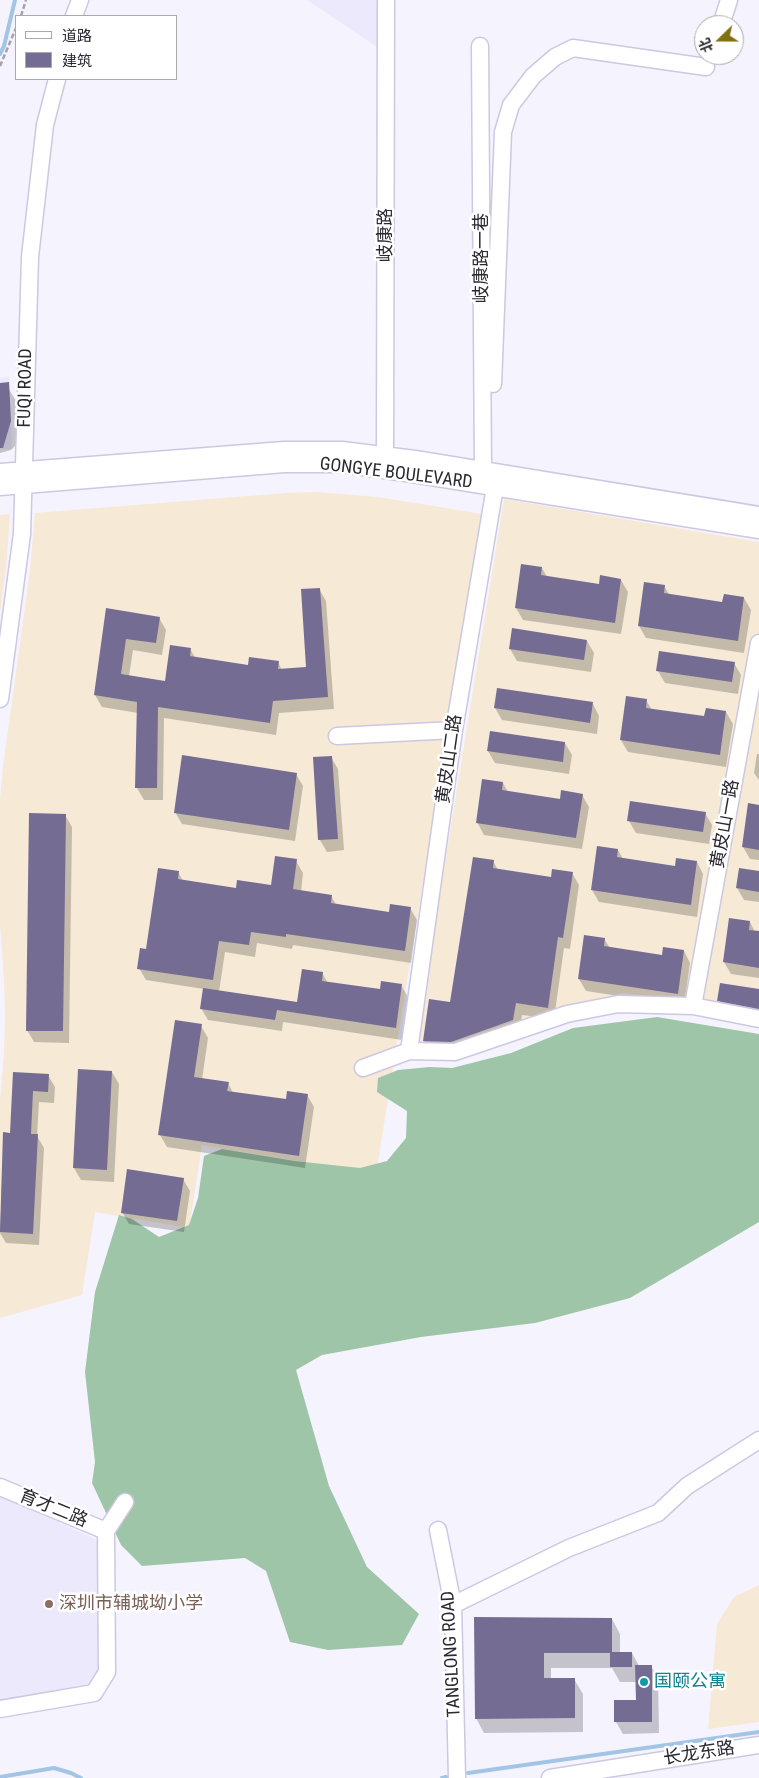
<!DOCTYPE html>
<meta charset="utf-8">
<style>
body{margin:0}
#map{position:relative;width:759px;height:1778px;overflow:hidden;background:#f5f3fe;font-family:"Roboto Condensed","Noto Sans SC",sans-serif}
canvas{display:block}
.legend{position:absolute;left:15px;top:15px;width:162px;height:65px;box-sizing:border-box;background:#fff;border:1px solid #aaa9ad;margin:0;padding:6px 9px;list-style:none;font-size:15px;color:#2a2831}
.legend li{display:flex;align-items:center;gap:10px;height:25px}
.legend b{width:25px;border:1px solid #aaa9ad}
.north{position:absolute;left:694px;top:15px;width:50px;height:50px;box-sizing:border-box;background:#fff;border:1px solid #aaa9ad;border-radius:50%;rotate:248deg;font-size:14px;font-weight:700;line-height:20px;text-align:center;color:#2a2831}
.north::after{content:'';display:block;margin:auto;width:18px;height:22px;background:#807110;clip-path:polygon(50% 0,100% 100%,50% 72%,0 100%)}
</style>
<div id="map">
<canvas width="759" height="1778"></canvas>
<ul class="legend">
<li><b style="height:6px;background:#fff"></b>道路</li>
<li><b style="height:14px;background:#746c93"></b>建筑</li>
</ul>
<div class="north">北</div>
</div>
<script>
const context = document.querySelector('canvas').getContext('2d');
context.lineJoin = 'round';
function fill(path, color) { context.fillStyle = color; context.fill(path, 'evenodd'); }
const poly = rows => new Path2D(rows.map(r => 'M' + r).join(''));
function strokePath(path, color, width, dash) { context.strokeStyle = color; context.lineWidth = width; context.lineCap = dash ? 'butt' : 'round'; context.setLineDash(dash || []); context.stroke(path); }
function label(font, color, halo, rows, align = 'center') {
  context.font = font + ' "Roboto Condensed","Noto Sans SC",sans-serif'; context.lineWidth = 5; context.setLineDash([]); context.textBaseline = 'middle'; context.strokeStyle = halo; context.fillStyle = color; for (const [text, x, y, turn = 0] of rows) {
    context.save(); context.translate(x, y); context.rotate((+turn || 0) * Math.PI / 180); context.textAlign = isNaN(turn) ? turn : align; if (halo) context.strokeText(text, 0, 0); context.fillText(text, 0, 0); context.restore();
  }
}
const built = poly([
 [307,0,377,0,377,47],
 [9,376,12,449,0,449,0,378],
 [0,1496,97,1540,99,1668,89,1686,0,1701]
]);
const industrial = poly([
 [315,492,378,497,482,514,376,1174,202,1145,189,1228,95,1212,82,1295,0,1318,0,1099,4,1054,5,1017,4,980,0,924,0,800,3,766,30,571,35,513,286,493],
 [504,499,759,542,759,1014,624,993,562,1006,458,1045,415,1048],
 [10,514,6,568,0,612,0,515],
 [759,1585,759,1722,708,1729,717,1624,734,1597]
]);
const forest = poly([
 [657,1017,759,1034,759,1222,630,1298,535,1323,421,1337,322,1355,296,1370,329,1486,367,1567,419,1614,402,1645,328,1650,290,1642,266,1571,245,1558,142,1566,121,1545,92,1483,95,1462,85,1372,95,1292,119,1215,132,1219,159,1237,189,1225,198,1198,204,1156,222,1149,295,1161,360,1168,387,1161,406,1138,407,1111,377,1092,378,1078,398,1070,430,1067,452,1068,511,1053,573,1028]
]);
const shadow = poly([
 [8,388,18,404,19,438,18,443,11,450,0,453,0,389],
 [542,568,547,577,600,585,621,580,628,592,621,634,523,620,516,608],
 [664,586,670,596,723,604,744,598,751,610,744,653,646,638,639,626],
 [319,589,326,601,334,709,279,713,276,735,164,718,163,800,144,800,137,788,138,713,102,707,95,695,107,610,159,618,166,630,162,655,133,650,129,676,166,682,190,649,196,659,249,667,278,662,282,670,307,668],
 [587,641,594,653,591,672,517,661,510,649],
 [734,663,741,675,738,694,665,683,658,671],
 [646,700,652,710,705,718,726,712,733,724,726,767,628,752,621,740],
 [593,704,599,716,597,734,502,720,495,708],
 [565,743,572,755,569,774,495,763,488,751],
 [757,754,759,754,759,780,754,773],
 [331,757,338,769,344,850,327,852,320,840],
 [296,774,303,786,295,841,182,824,175,812],
 [503,783,508,792,561,800,582,795,589,807,582,849,484,835,477,822],
 [759,806,759,860,750,859,743,847],
 [705,813,712,825,709,844,636,833,629,821],
 [65,815,72,827,69,1043,34,1042,27,1030],
 [618,850,623,859,676,868,697,862,703,874,697,917,599,902,592,890],
 [296,861,303,873,301,892,331,896,337,906,390,914,410,908,417,920,411,963,293,945,292,949,257,943,255,957,225,952,219,992,298,1004,322,973,328,983,381,991,401,985,408,997,402,1040,283,1022,282,1031,208,1020,201,1008,204,989,146,980,139,968,178,872,183,881,237,890,272,886],
 [493,861,498,870,552,878,572,873,579,885,570,949,564,948,554,1019,522,1015,520,1032,431,1053,424,1041,430,1000,451,1004],
 [759,872,759,902,744,900,737,888],
 [750,922,755,932,759,932,759,978,731,974,724,962],
 [604,939,610,948,663,957,684,951,690,963,684,1006,586,991,579,979],
 [759,990,759,1019,726,1012,719,1000],
 [201,1026,208,1038,202,1080,228,1083,233,1093,287,1101,307,1095,314,1107,305,1168,167,1147,160,1135],
 [79,1070,112,1072,119,1084,114,1182,81,1180,74,1168],
 [14,1073,48,1075,55,1087,54,1103,39,1102,37,1136,44,1148,39,1245,6,1243,0,1233,4,1134,11,1134],
 [183,1179,190,1191,184,1232,129,1224,122,1212],
 [475,1618,612,1619,620,1634,620,1653,632,1653,639,1666,651,1666,658,1678,659,1733,623,1734,616,1722,637,1701,637,1682,620,1682,612,1668,551,1668,551,1680,574,1679,583,1694,583,1732,484,1733,476,1718]
]);
const stream = poly([
 [0,54,4,46,15,0],
 [468,1773,759,1732],
 [0,1777,54,1768,71,1773,81,1778],
 [442,1778,446,1777]
]);
const building = poly([
 [9,382,11,421,3,448,0,448,0,383],
 [521,564,542,567,541,575,599,584,600,575,621,579,615,623,515,608],
 [644,582,665,585,664,593,722,602,724,594,744,597,738,641,638,626],
 [320,588,328,697,273,701,270,723,158,707,157,788,135,788,137,702,94,695,106,608,160,617,156,643,126,639,121,674,165,681,170,645,191,648,190,656,248,665,249,657,279,661,278,669,306,667,301,589],
 [512,628,587,640,584,660,509,649],
 [659,651,735,662,732,682,656,671],
 [497,688,593,702,590,723,494,708],
 [626,696,647,699,646,708,704,716,706,708,726,711,720,755,620,740],
 [490,731,565,742,563,762,487,751],
 [182,755,297,773,289,830,174,813],
 [332,756,338,839,318,840,313,757],
 [482,779,503,782,502,790,560,799,561,790,583,794,576,838,476,823],
 [630,801,706,812,703,832,627,821],
 [748,803,759,805,759,850,742,847],
 [29,813,66,814,63,1031,26,1031],
 [597,846,618,849,617,857,675,866,676,858,697,861,691,905,591,890],
 [275,856,297,859,293,889,332,895,331,903,389,912,390,904,411,907,405,951,286,934,286,937,251,932,249,945,219,941,213,980,137,969,140,948,146,949,158,868,179,871,178,879,236,888,237,880,271,885],
 [473,857,494,860,493,868,551,877,552,869,573,872,563,938,558,937,548,1008,516,1003,513,1020,451,1042,423,1041,429,999,450,1002],
 [739,868,759,871,759,892,736,888],
 [729,918,750,921,749,930,759,931,759,968,723,962],
 [584,935,605,938,604,946,662,955,663,947,684,950,678,994,578,979],
 [302,969,323,972,322,981,380,989,381,981,402,984,396,1028,277,1010,275,1020,200,1009,203,988,297,1002],
 [720,983,759,989,759,1009,717,1001],
 [175,1020,202,1024,194,1077,229,1082,227,1091,286,1099,287,1091,308,1094,299,1156,158,1135],
 [78,1069,112,1071,107,1170,73,1168],
 [13,1072,49,1074,48,1092,33,1091,31,1134,38,1134,33,1234,0,1232,3,1132,10,1133],
 [127,1169,184,1178,177,1221,121,1213],
 [474,1617,612,1618,612,1652,632,1652,632,1667,610,1667,610,1653,544,1653,544,1678,575,1678,575,1718,475,1719],
 [635,1665,652,1665,652,1722,614,1722,614,1700,636,1700]
]);
const path = poly([
 [21,16,26,0],
 [0,66,16,28]
]);
const minor = poly([
 [74,16,80,0],
 [721,25,729,0],
 [493,384,503,132,511,105,533,76,555,57,573,48,706,67],
 [383,465,385,455,386,0],
 [0,472,284,450,342,450,415,459,759,515],
 [0,487,284,464,341,464,413,474,759,530],
 [0,699,22,534,30,257,45,125,57,79],
 [337,736,454,730],
 [693,1006,759,643],
 [409,1051,454,730,495,487,483,470,480,46],
 [363,1068,409,1051,455,1052,567,1014,618,1004,693,1006,759,1019],
 [0,1487,106,1531],
 [438,1530,453,1605,457,1778],
 [453,1605,569,1548,658,1513,687,1486,759,1440],
 [0,1709,94,1693,107,1672,106,1531,125,1502],
 [550,1778,759,1745]
]);
const markers = [
 [49,1604,5,"#8d6e63"],
 [644,1682,5,"#0f9aa8"]
];
const streetNames = [
 ["岐康路",386,235,-90],
 ["岐康路一巷",482,258,-90],
 ["FUQI ROAD",26,388,-89],
 ["GONGYE BOULEVARD",396,474,7],
 ["黄皮山二路",450,759,-82],
 ["黄皮山一路",726,824,-80],
 ["育才二路",53,1509,22],
 ["TANGLONG ROAD",452,1654,-93],
 ["长龙东路",699,1754,-9]
];
const educationNames = [
 ["深圳市辅城坳小学",59,1604]
];
const cultureNames = [
 ["国颐公寓",654,1682]
];
fill(built, '#ece9fd');
fill(industrial, '#f6e9d5');
fill(forest, '#9ec5a7');
fill(shadow, '#0003');
strokePath(stream, '#a2c5e6', 4);
fill(building, '#746c93');
strokePath(minor, '#cdc8e1', 19);
strokePath(path, '#a4a2ac', 2.5, [5, 2.5]);
strokePath(minor, '#fff', 16);
for (const [x, y, r, color] of markers) { const dot = new Path2D(); dot.arc(x, y, r, 0, 2 * Math.PI); context.fillStyle = color; context.fill(dot); strokePath(dot, '#fff', 2); }
label('18px', '#2a2831', '#fff', streetNames);
label('18px', '#785e54', '#fff', educationNames, 'left');
label('18px', '#0d838f', '#fff', cultureNames, 'left');
</script>
